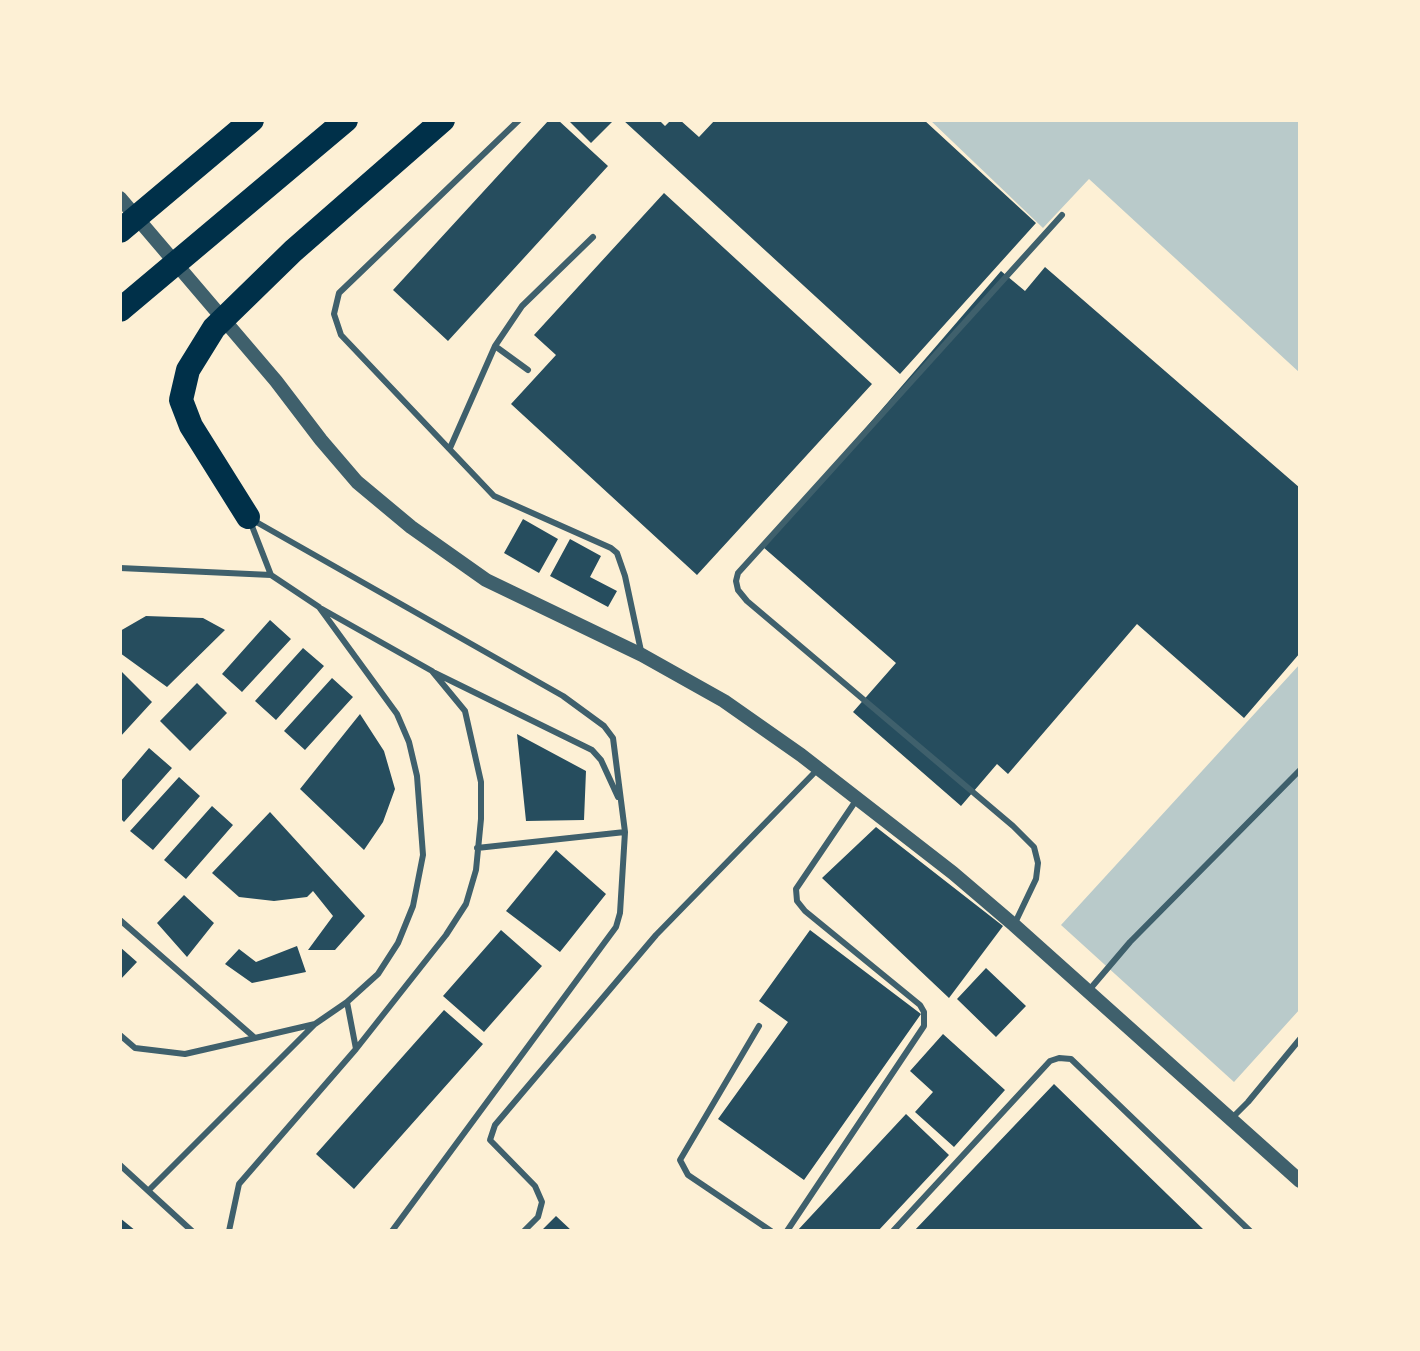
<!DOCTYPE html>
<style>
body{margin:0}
#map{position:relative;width:1420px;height:1351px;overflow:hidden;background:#fdf0d5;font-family:Georgia,serif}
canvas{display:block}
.frame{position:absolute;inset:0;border:122px solid #fdf0d5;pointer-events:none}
</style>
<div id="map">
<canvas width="1420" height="1351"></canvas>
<div class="frame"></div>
</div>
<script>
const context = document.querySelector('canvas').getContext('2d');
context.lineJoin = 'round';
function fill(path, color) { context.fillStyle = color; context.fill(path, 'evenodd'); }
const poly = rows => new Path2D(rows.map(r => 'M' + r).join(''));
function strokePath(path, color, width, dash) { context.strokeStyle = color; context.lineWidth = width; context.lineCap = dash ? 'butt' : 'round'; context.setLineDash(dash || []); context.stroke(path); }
const green = poly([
 [930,120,1300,120,1300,373,1089,179,1043,228],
 [1300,664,1300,1009,1234,1082,1061,925]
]);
const building = poly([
 [549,120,558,120,608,166,448,341,393,290],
 [568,120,614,120,591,143],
 [623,120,659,120,665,126,671,120,680,120,699,137,715,120,924,120,1036,223,900,374],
 [664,193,872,384,697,575,511,404,556,355,534,335],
 [1045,267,1300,488,1300,653,1244,718,1137,624,1008,774,997,764,961,806,853,712,896,663,763,547,1001,271,1025,291],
 [523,519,558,539,539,573,504,553],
 [570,539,601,556,590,577,617,591,608,607,550,576],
 [146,616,203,618,225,630,167,687,120,653,120,631],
 [270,620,291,639,242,692,222,674],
 [303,648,324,666,276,720,255,701],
 [120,670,152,702,120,737],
 [332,678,353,697,305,750,284,731],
 [197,683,227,713,190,751,160,721],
 [360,714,384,751,395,789,383,822,364,850,300,789],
 [517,734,586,771,584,820,526,821],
 [149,748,172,768,124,822,120,818,120,782],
 [179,777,200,796,153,850,130,831],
 [212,806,233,825,186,879,164,860],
 [270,812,365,916,335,950,308,950,333,916,313,891,307,897,274,901,239,897,212,873],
 [876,827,1003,926,949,998,822,878],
 [556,850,606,894,560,952,506,911],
 [184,895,214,923,187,957,157,923],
 [501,930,542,966,484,1032,443,996],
 [810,930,921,1014,804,1180,718,1119,788,1022,759,1001],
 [297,946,306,972,252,983,225,964,239,949,256,962],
 [120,947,137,962,120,980],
 [986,968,1026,1006,996,1037,957,999],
 [444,1010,483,1044,354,1189,316,1154],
 [943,1034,1005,1090,954,1147,915,1112,933,1092,910,1071],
 [1054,1084,1205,1231,914,1231],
 [906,1114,949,1155,878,1231,797,1231],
 [556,1216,572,1231,541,1231],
 [120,1218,136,1231,120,1231]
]);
const service = poly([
 [519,120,339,293,334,314,341,335,494,496,611,548,617,553,625,576,641,651],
 [495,346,528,370],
 [450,448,495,346,522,306,593,237],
 [251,519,563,696,604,726,613,738,625,832,620,913,616,927,392,1231],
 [120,568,271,575],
 [322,609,432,671,465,711,481,782,481,819,476,870,466,904,446,935,356,1049],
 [435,673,592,750,601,760,618,797],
 [477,848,625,832],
 [120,920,255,1038,315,1024,347,1002,378,974,398,943,413,906,423,855,417,776,409,742,397,714,319,607,271,575,250,521],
 [1014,925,1036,879,1038,863,1034,847,1013,826,747,601,738,590,736,581,738,573,1062,215],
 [1090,989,1130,942,1300,770],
 [759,1026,680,1160,688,1175,771,1231],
 [120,1035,135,1048,185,1054,255,1038],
 [1232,1118,1248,1102,1300,1039],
 [120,1165,192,1231],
 [149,1190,315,1024],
 [229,1231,239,1184,356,1049,347,1002],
 [524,1231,538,1217,542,1202,535,1186,490,1140,495,1125,656,935,817,770],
 [787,1231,924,1026,924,1012,920,1005,805,911,797,901,796,889,857,799],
 [893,1231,1050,1061,1059,1058,1071,1059,1250,1231]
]);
const tertiary = poly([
 [120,198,276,381,321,440,357,482,411,527,486,580,642,655,724,701,801,755,953,873,1014,925,1300,1181]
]);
const motorway = poly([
 [120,231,252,120],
 [120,310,346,120],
 [248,517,191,426,181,400,188,370,214,328,293,251,443,120]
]);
fill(green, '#b9caca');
fill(building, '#264d5e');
strokePath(service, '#3f606c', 6);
strokePath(tertiary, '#3f606c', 14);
strokePath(motorway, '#003049', 24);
</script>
